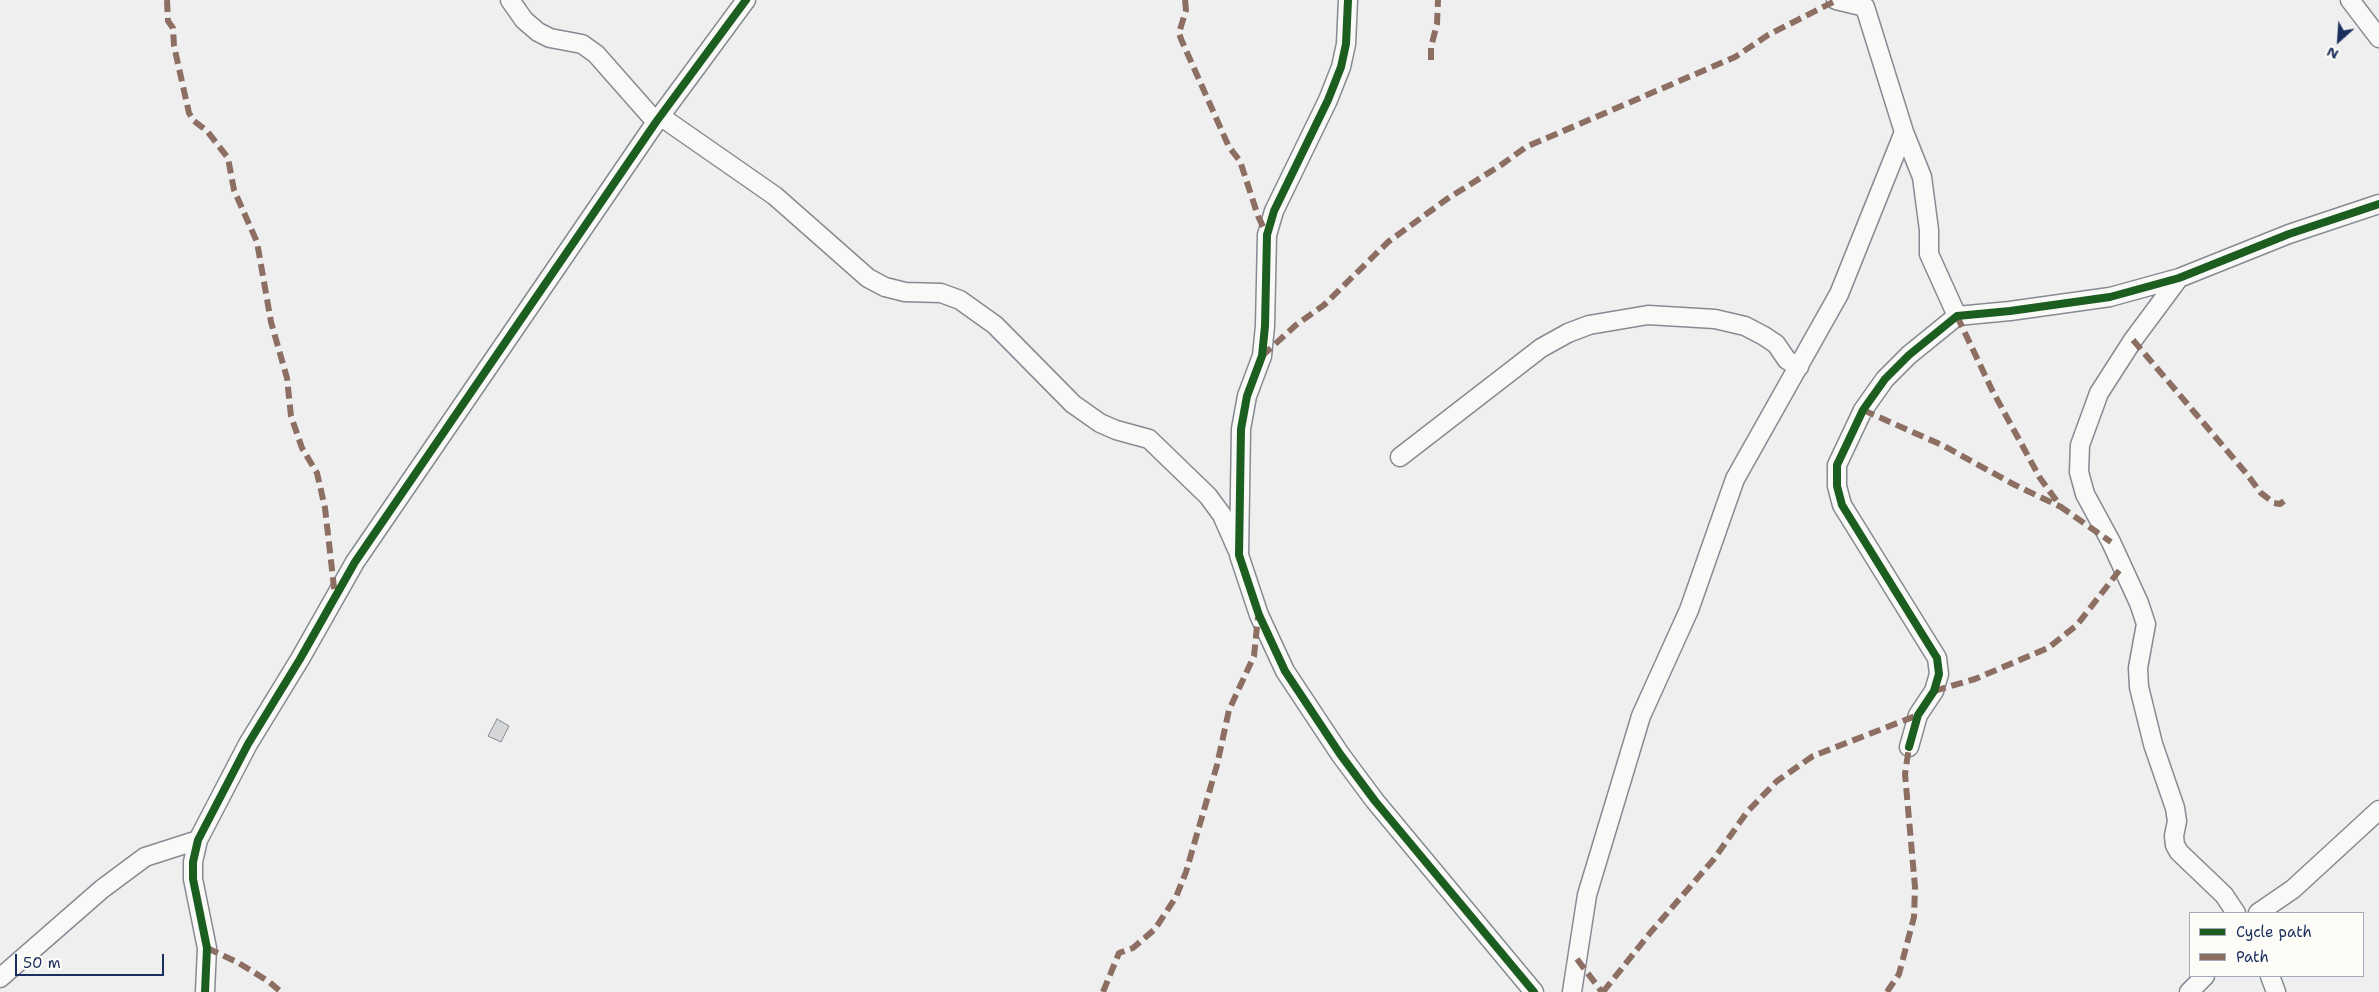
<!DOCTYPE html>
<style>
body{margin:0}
#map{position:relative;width:2379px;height:992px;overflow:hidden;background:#efefef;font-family:"Shantell Sans",sans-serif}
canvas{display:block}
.legend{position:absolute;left:2189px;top:912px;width:175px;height:65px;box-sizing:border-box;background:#fdfcf7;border:1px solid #a3aaba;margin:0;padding:6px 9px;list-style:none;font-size:15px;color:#1b2f5e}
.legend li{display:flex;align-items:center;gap:10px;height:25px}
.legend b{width:25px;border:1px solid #a3aaba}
.north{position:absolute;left:2314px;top:15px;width:50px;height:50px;-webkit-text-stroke:4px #fdfcf7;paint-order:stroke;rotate:206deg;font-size:14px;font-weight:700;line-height:20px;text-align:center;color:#1b2f5e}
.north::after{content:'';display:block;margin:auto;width:18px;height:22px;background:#1b2f5e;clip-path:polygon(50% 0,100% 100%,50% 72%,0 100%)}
.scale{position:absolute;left:15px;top:954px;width:149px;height:22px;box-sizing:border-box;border:2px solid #1b2f5e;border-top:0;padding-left:6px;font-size:15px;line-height:18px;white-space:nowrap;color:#1b2f5e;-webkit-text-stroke:4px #fdfcf7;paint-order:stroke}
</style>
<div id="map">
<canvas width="2379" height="992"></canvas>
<ul class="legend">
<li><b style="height:6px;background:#1b5e20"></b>Cycle path</li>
<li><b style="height:6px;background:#8d6e63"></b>Path</li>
</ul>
<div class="north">N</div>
<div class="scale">50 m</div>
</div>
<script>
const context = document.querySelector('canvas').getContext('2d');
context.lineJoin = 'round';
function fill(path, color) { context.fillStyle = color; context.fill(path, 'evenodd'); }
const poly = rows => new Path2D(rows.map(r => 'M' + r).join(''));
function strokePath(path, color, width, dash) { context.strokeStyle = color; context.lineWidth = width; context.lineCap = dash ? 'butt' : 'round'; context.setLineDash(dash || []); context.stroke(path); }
const building = poly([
 [497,719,509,726,501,742,488,736,497,719]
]);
const street = poly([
 [510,0,524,20,538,32,550,38,582,44,596,54,656,122],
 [1348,0,1346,44,1341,67,1328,100,1274,211,1267,235,1265,326,1262,356,1247,396,1241,429,1239,555,1259,615,1285,671,1340,754,1375,801,1534,992],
 [1836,0,1865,7],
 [2350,0,2379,38],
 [1865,7,1904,132,1922,177,1929,230,1929,254,1957,316],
 [660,116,775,196,868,278,885,287,905,292,941,293,960,300,995,325,1073,404,1100,423,1116,430,1149,439,1208,496,1222,515,1237,549],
 [2179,278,2133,340,2099,393,2080,445,2079,472,2085,494,2111,542,2139,603,2146,624,2138,668,2139,687,2153,744,2175,808,2177,821,2174,836,2175,845,2179,852,2224,895,2236,913],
 [1400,457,1541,348,1568,333,1589,325,1648,315,1715,319,1745,326,1764,336,1776,344,1787,360,1799,367],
 [1909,747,1918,715,1934,691,1939,674,1937,658,1842,505,1837,486,1837,465,1863,410,1885,379,1909,355,1957,316,2010,311,2110,297,2179,278,2289,234,2379,204],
 [2258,913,2293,889,2379,810],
 [2270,976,2276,992],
 [0,978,102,889,145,857,198,840],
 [205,992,207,948,193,879,193,862,198,840,248,744,300,659,355,562,656,122,746,0],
 [1572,992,1587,895,1641,716,1689,610,1735,479,1839,294,1904,132],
 [2189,992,2205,976]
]);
const quiet = poly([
 [167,0,168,21,173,28,174,46,189,113,194,121,207,131,228,158,234,190,257,242,271,322,287,378,291,416,302,448,317,473,325,508,335,596],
 [1185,0,1186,10,1179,33,1181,39,1229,147,1240,161,1258,216,1267,235],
 [1431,60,1431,47,1437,24,1438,0],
 [1957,316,1992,390,2040,478,2061,507,2111,542],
 [2133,340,2246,473,2261,493,2274,503,2280,504,2284,501],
 [1262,356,1296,325,1324,305,1388,242,1447,199,1501,165,1526,147,1735,57,1768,35,1837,0],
 [1863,410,1944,446,2013,484,2061,507],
 [1934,691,1975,679,2048,648,2077,625,2122,567],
 [207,948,237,962,268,981,281,992],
 [1577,959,1602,992],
 [1103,992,1119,953,1133,948,1155,929,1176,897,1186,872,1217,765,1229,710,1254,656,1258,617],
 [1603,992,1650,933,1714,859,1747,812,1777,781,1813,756,1918,715],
 [1887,992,1899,974,1914,917,1915,887,1905,774,1909,747]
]);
const cycleway = poly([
 [1348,0,1346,44,1341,67,1328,100,1274,211,1267,235,1265,326,1262,356,1247,396,1241,429,1239,555,1259,615,1285,671,1340,754,1375,801,1534,992],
 [1909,747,1918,715,1934,691,1939,674,1937,658,1842,505,1837,486,1837,465,1863,410,1885,379,1909,355,1957,316,2010,311,2110,297,2179,278,2289,234,2379,204],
 [205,992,207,948,193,879,193,862,198,840,248,744,300,659,355,562,656,122,746,0]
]);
fill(building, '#d5d6d8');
strokePath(building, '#868a93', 1);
strokePath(street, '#868a93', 21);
strokePath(street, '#f9f9f8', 18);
strokePath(quiet, '#8d6e63', 6, [12, 6]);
strokePath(cycleway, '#1b5e20', 8);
</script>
